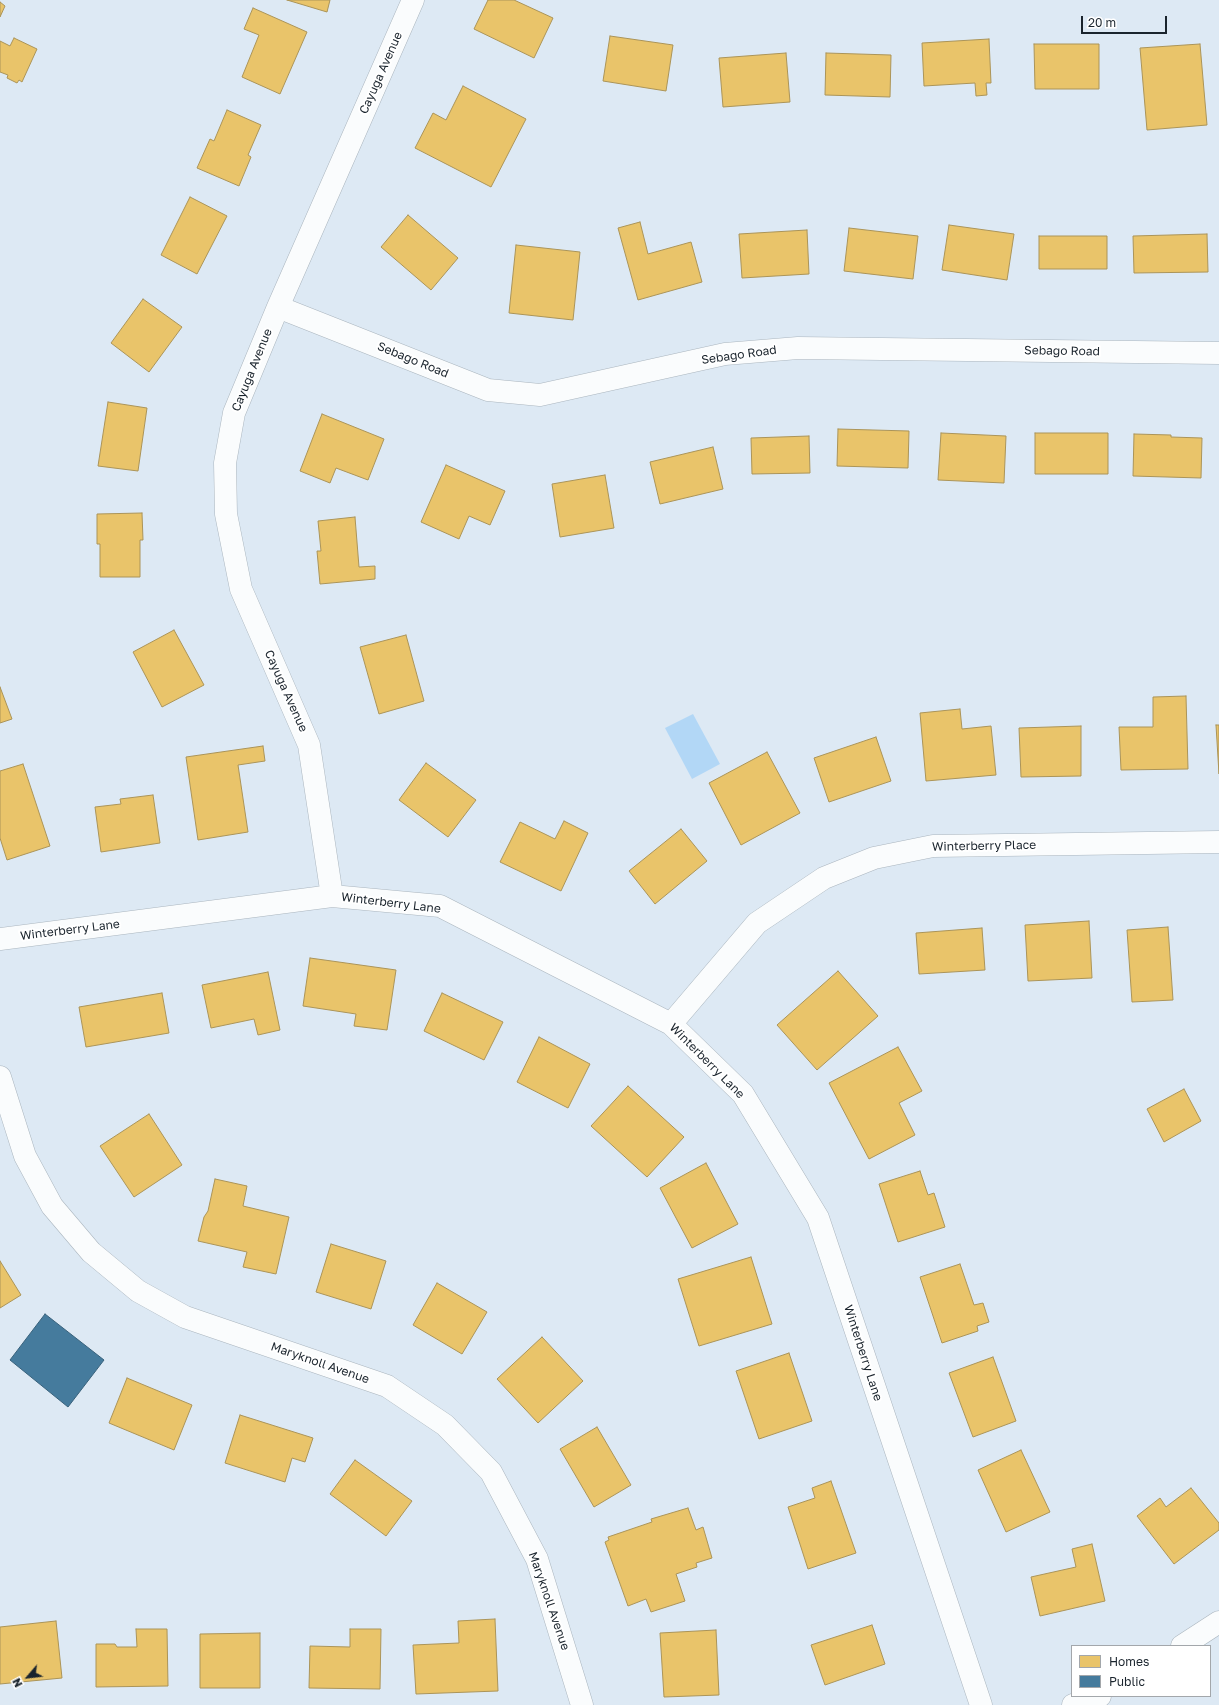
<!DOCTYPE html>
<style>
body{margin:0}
#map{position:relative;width:1219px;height:1705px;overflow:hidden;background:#dde9f4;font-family:"Golos Text",sans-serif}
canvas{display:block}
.legend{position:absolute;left:1071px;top:1645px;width:140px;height:52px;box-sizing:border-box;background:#fff;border:1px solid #a3a7ab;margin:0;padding:5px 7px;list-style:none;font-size:12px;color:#1a242d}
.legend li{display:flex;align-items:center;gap:8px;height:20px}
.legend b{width:20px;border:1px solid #a3a7ab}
.north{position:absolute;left:8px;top:1657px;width:40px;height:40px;-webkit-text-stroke:3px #fff;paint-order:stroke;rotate:242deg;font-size:11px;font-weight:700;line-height:16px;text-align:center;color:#1a242d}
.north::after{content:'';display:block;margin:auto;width:14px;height:18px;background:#1a242d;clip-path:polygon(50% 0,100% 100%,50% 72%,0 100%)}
.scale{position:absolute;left:1081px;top:16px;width:86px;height:18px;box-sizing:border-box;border:2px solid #1a242d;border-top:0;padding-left:5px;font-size:12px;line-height:14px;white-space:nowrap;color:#1a242d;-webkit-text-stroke:3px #fff;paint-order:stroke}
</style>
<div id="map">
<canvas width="1219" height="1705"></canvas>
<ul class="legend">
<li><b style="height:11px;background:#e9c46a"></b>Homes</li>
<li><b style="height:11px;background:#457b9d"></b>Public</li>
</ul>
<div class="north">N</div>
<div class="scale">20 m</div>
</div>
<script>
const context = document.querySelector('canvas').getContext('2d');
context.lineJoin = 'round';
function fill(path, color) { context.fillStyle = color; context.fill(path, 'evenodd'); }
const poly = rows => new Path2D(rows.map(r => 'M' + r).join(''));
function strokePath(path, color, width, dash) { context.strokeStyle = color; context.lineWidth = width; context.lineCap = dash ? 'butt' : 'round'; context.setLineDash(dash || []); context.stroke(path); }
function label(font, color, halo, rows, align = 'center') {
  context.font = font + ' "Golos Text",sans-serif'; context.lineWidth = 4; context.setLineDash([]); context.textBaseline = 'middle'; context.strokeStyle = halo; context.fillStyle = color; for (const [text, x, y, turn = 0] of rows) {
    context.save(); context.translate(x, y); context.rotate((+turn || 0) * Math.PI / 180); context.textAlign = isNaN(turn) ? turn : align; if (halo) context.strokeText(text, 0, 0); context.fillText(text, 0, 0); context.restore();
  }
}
const green = poly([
 [693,714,720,764,692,779,665,728]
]);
const homes = poly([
 [287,0,330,0,327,12,287,0],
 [488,0,514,0,553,18,534,58,474,29,488,0],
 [0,2,5,6,0,17,0,2],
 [253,8,307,32,280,94,242,77,259,35,244,29,253,8],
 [610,36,673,45,666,91,603,81,610,36],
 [14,38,37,49,22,82,19,80,17,83,7,78,8,75,0,72,0,41,10,46,14,38],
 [989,39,991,83,986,83,987,95,976,96,975,83,924,86,922,43,989,39],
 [1034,44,1099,44,1099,89,1035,89,1034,44],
 [1200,44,1207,125,1147,130,1140,48,1200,44],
 [786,53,790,102,723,107,719,58,786,53],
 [826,53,891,55,890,97,825,95,826,53],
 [463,86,526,119,491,187,415,148,433,113,446,120,463,86],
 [227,110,261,125,248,155,251,157,239,186,197,168,210,139,214,141,227,110],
 [190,197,227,216,197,274,161,255,190,197],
 [408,215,458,258,431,290,381,247,408,215],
 [640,222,648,254,691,242,702,282,638,300,618,228,640,222],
 [949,225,1014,234,1007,280,942,270,949,225],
 [849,228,918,236,913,279,844,271,849,228],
 [807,230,809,274,742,278,739,234,807,230],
 [1207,234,1208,272,1134,273,1133,236,1207,234],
 [1039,236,1107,236,1107,269,1039,269,1039,236],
 [516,245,580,252,573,320,509,313,516,245],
 [143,299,182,327,149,372,111,343,143,299],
 [108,402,147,408,138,471,98,466,108,402],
 [322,414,384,439,368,480,336,468,330,483,300,471,322,414],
 [838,429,909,431,908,468,837,466,838,429],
 [941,433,1006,436,1004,483,938,480,941,433],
 [1035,433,1108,433,1108,474,1035,474,1035,433],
 [1134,434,1171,435,1171,437,1202,438,1201,478,1133,476,1134,434],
 [809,436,810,473,752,474,751,438,809,436],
 [713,447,723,489,660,504,650,462,713,447],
 [446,465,505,491,490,525,469,516,459,539,421,522,446,465],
 [605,475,614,528,560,537,552,484,605,475],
 [142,513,143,540,140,540,140,577,100,577,100,544,97,544,97,514,142,513],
 [355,517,359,567,375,566,375,579,320,584,317,551,321,551,318,521,355,517],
 [174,630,204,685,162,707,133,652,174,630],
 [406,635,424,701,379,714,360,647,406,635],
 [0,687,12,719,0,723,0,687],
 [1186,696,1188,769,1121,770,1119,727,1153,727,1153,697,1186,696],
 [960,709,962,729,991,726,996,775,926,781,920,713,960,709],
 [1216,725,1219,725,1219,774,1216,725],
 [1081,726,1081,776,1021,777,1019,728,1081,726],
 [876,737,891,781,829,802,814,758,876,737],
 [263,746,265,761,238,765,248,832,198,840,186,757,263,746],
 [767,752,800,813,741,845,709,783,767,752],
 [426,763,476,800,448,837,399,800,426,763],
 [23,764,50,846,7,860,0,838,0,771,23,764],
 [153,795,160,843,101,852,95,807,121,804,120,799,153,795],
 [564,821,588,833,561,891,500,862,520,822,555,839,564,821],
 [681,829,707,861,655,904,629,871,681,829],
 [1089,921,1092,978,1028,981,1025,925,1089,921],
 [1168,927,1173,1000,1132,1002,1127,930,1168,927],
 [982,928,985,970,919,974,916,933,982,928],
 [310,958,396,970,387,1030,354,1026,356,1014,303,1006,310,958],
 [838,971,878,1016,817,1070,777,1025,838,971],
 [268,972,280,1030,258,1035,254,1019,211,1028,202,985,268,972],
 [162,993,169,1033,86,1047,79,1007,162,993],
 [442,993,503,1022,484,1060,424,1031,442,993],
 [539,1037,590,1064,568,1108,517,1082,539,1037],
 [898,1047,922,1091,899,1103,915,1135,869,1159,829,1083,898,1047],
 [628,1086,684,1137,647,1177,591,1126,628,1086],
 [1184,1089,1201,1121,1164,1142,1147,1109,1184,1089],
 [149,1114,182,1165,134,1197,100,1146,149,1114],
 [706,1163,738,1224,692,1248,660,1188,706,1163],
 [920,1171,928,1195,934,1193,945,1227,898,1242,879,1184,920,1171],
 [215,1179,247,1186,243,1206,289,1217,276,1274,243,1267,247,1252,198,1241,204,1217,208,1211,215,1179],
 [331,1244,386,1261,371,1309,316,1292,331,1244],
 [751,1257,772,1324,699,1346,678,1279,751,1257],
 [0,1261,21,1295,0,1308,0,1261],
 [960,1264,974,1305,983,1303,989,1322,977,1326,978,1331,942,1343,920,1277,960,1264],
 [437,1283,487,1312,462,1354,413,1325,437,1283],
 [542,1337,583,1381,538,1423,497,1379,542,1337],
 [789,1353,812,1421,759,1439,736,1371,789,1353],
 [993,1357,1016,1421,973,1437,949,1373,993,1357],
 [127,1378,192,1405,174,1450,109,1423,127,1378],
 [240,1415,313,1438,305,1462,292,1458,285,1482,225,1463,240,1415],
 [597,1427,631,1485,594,1507,560,1449,597,1427],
 [1021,1450,1050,1512,1006,1532,978,1470,1021,1450],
 [355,1460,412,1501,386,1536,330,1494,355,1460],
 [831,1481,856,1553,808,1569,788,1507,815,1498,812,1488,831,1481],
 [1191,1488,1219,1523,1219,1530,1174,1564,1137,1516,1160,1498,1166,1507,1191,1488],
 [688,1508,696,1530,703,1527,712,1558,696,1563,697,1567,676,1574,685,1601,651,1612,646,1599,628,1606,605,1542,609,1540,608,1537,652,1522,651,1519,688,1508],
 [1092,1544,1105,1601,1040,1616,1031,1577,1076,1567,1072,1549,1092,1544],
 [495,1619,498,1691,416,1694,413,1645,459,1643,458,1621,495,1619],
 [56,1621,62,1678,0,1684,0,1627,56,1621],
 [872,1625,885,1664,825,1685,811,1645,872,1625],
 [136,1629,167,1629,168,1686,96,1687,96,1644,115,1644,117,1647,137,1647,136,1629],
 [350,1629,381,1629,380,1689,309,1688,310,1646,350,1647,350,1629],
 [716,1630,719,1695,664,1697,660,1633,716,1630],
 [260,1633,260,1688,200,1688,200,1634,260,1633]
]);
const public = poly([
 [45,1314,104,1360,68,1407,10,1360,45,1314]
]);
const minor = poly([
 [278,307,488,390,540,395,725,354,798,348,1219,353],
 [332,896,309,745,241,589,226,514,225,463,234,413,278,307,413,0],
 [0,939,332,896,440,906,671,1024,743,1094,818,1218,981,1705],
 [671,1024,757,923,824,878,874,858,933,846,1219,842],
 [0,1077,25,1156,52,1206,91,1252,138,1291,185,1317,387,1386,445,1425,491,1472,537,1559,582,1705],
 [1182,1646,1219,1622],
 [1073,1705,1100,1696]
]);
const streetNames = [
 ["Cayuga Avenue",381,73,-66],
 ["Sebago Road",1062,351,1],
 ["Sebago Road",739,355,-8],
 ["Sebago Road",413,360,22],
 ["Cayuga Avenue",252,370,-68],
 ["Cayuga Avenue",286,691,66],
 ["Winterberry Place",984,846,-1],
 ["Winterberry Lane",391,903,7],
 ["Winterberry Lane",70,930,-7],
 ["Winterberry Lane",707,1061,45],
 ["Winterberry Lane",863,1353,72],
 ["Maryknoll Avenue",320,1363,19],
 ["Maryknoll Avenue",549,1601,71]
];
fill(green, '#b2d7f6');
fill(homes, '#e9c46a');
strokePath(homes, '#ab9458', 1);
fill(public, '#457b9d');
strokePath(public, '#38617b', 1);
strokePath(minor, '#aab5be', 23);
strokePath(minor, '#fafcfd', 22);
label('12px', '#1a242d', '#fff', streetNames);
</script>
